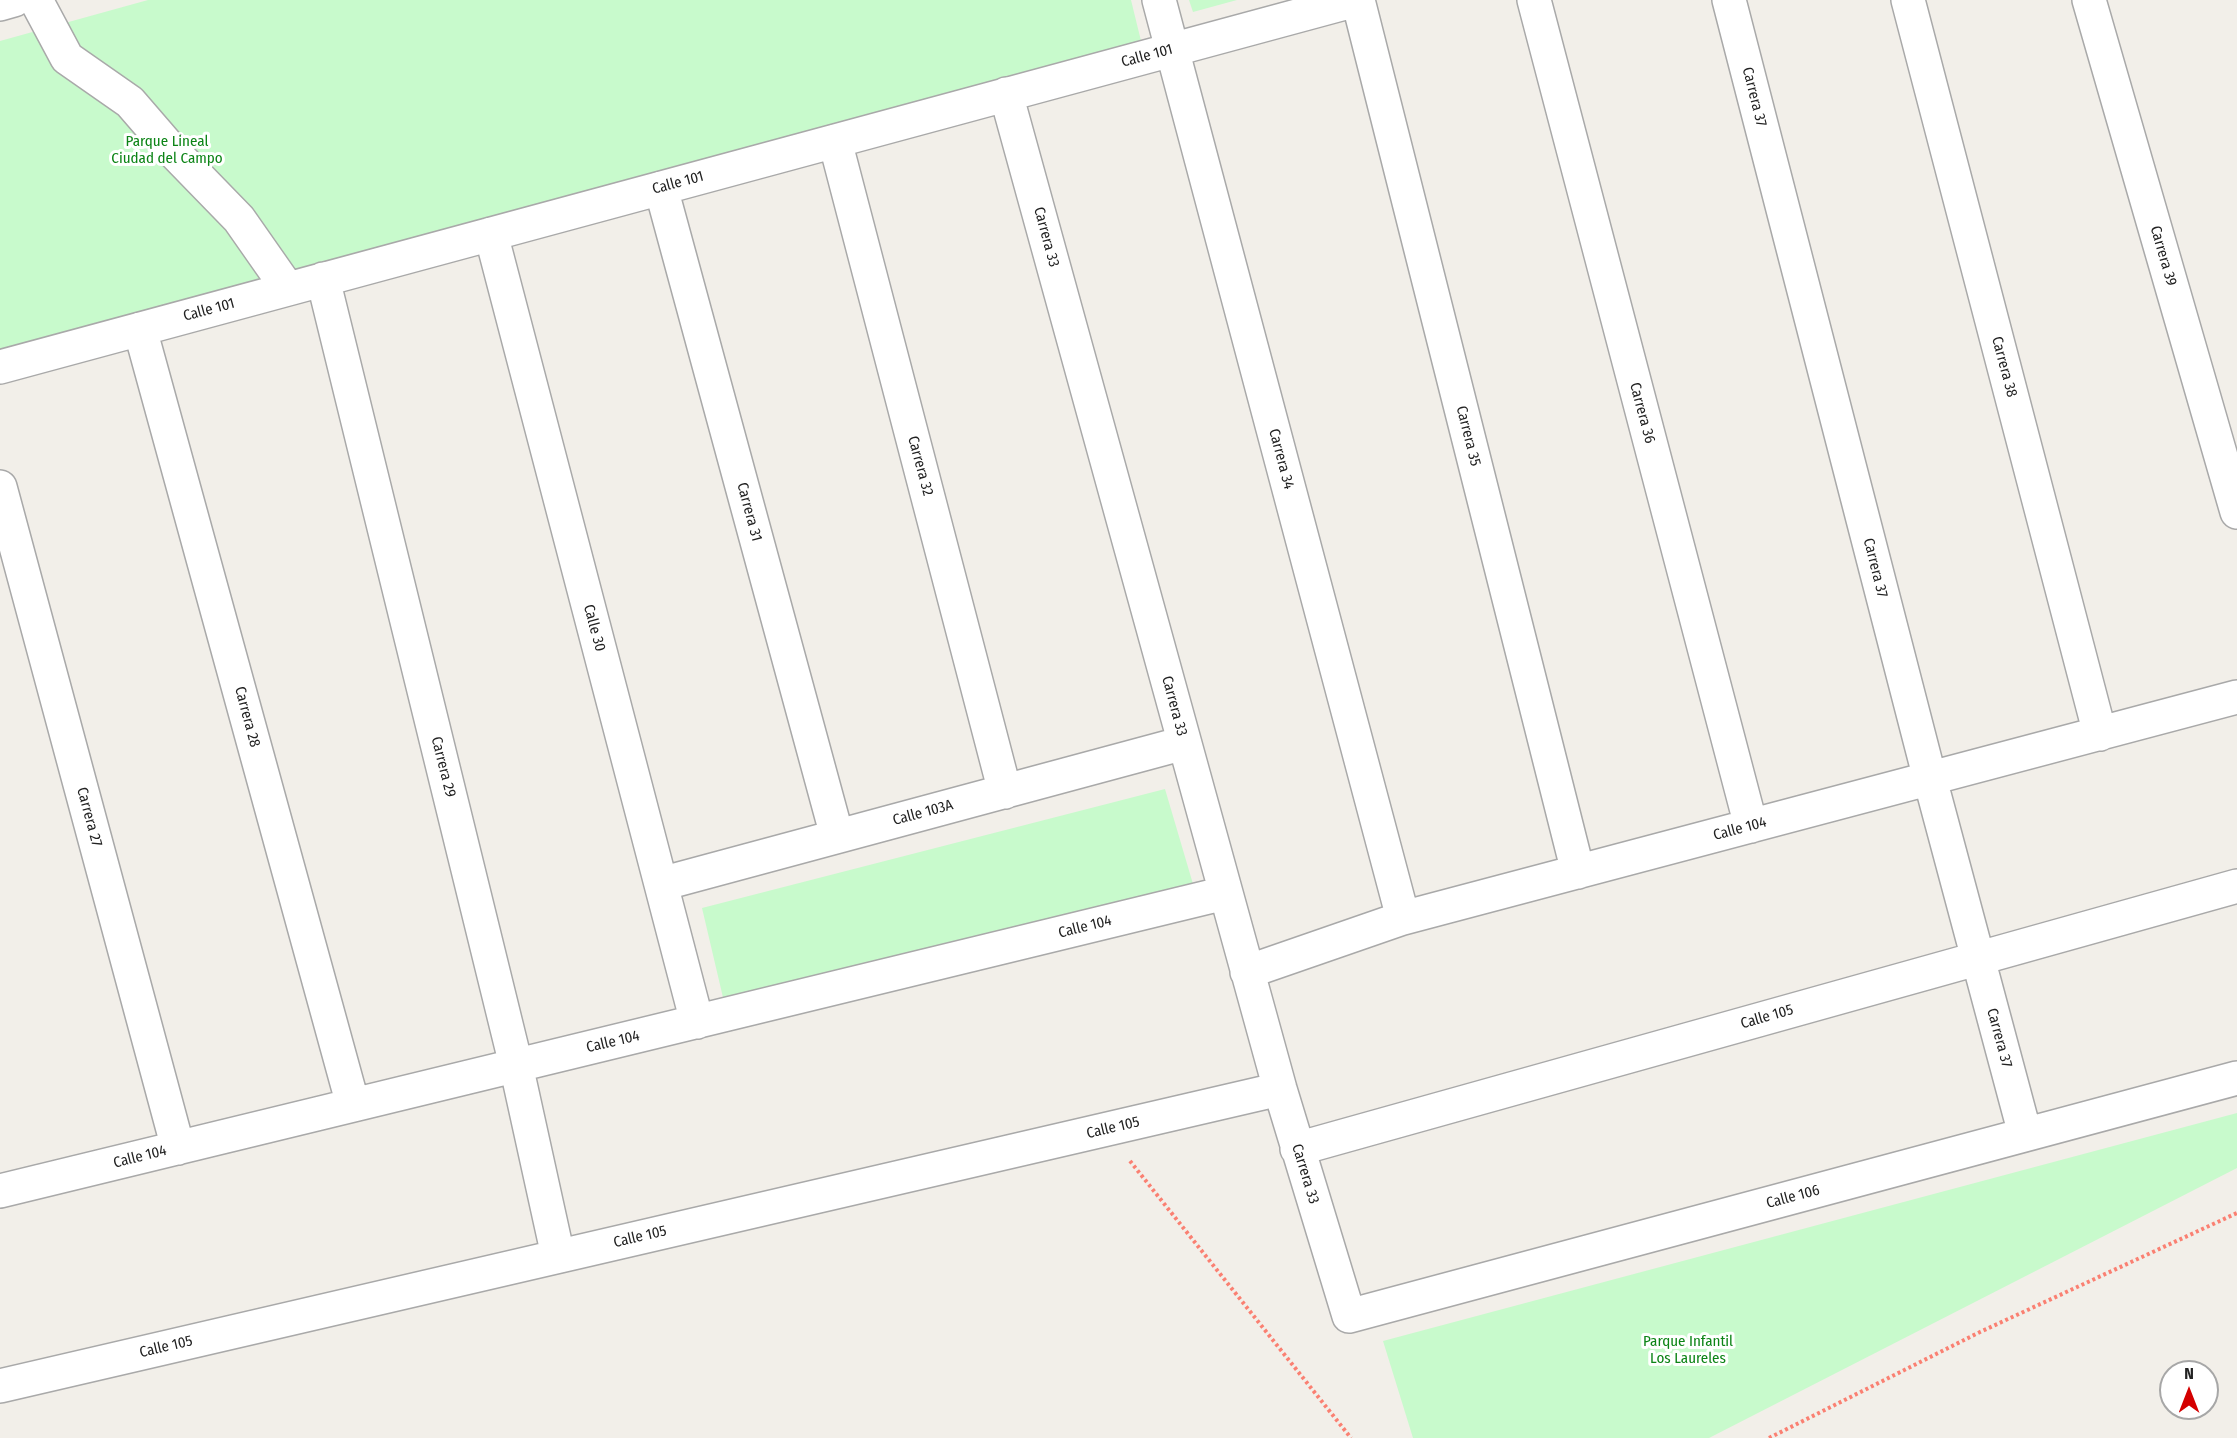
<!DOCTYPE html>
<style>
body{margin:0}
#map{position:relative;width:2237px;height:1438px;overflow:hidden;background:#f2efe9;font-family:"Fira Sans Condensed",sans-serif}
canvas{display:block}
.north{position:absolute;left:2159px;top:1360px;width:60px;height:60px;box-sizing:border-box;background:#fff;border:2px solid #a7a7a7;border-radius:50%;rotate:0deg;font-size:16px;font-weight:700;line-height:24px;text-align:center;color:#222}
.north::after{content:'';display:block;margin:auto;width:21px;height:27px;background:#d40000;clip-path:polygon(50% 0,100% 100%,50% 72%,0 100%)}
</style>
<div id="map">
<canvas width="2237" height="1438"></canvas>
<div class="north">N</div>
</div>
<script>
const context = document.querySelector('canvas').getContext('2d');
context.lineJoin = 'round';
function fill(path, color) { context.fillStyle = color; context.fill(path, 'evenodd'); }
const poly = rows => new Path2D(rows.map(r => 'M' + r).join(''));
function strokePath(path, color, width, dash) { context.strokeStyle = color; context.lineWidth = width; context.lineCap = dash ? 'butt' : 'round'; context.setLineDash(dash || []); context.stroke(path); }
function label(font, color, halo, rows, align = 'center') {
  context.font = font + ' "Fira Sans Condensed",sans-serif'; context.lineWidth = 6; context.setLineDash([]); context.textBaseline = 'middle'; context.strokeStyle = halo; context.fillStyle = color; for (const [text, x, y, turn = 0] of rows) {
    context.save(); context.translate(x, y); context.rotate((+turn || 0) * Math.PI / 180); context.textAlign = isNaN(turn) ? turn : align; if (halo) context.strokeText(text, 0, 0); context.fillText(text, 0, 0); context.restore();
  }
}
const park = poly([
 [148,0,1131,0,1142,45,0,350,0,41],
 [1189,0,1237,0,1193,12],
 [1165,789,1193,884,725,1006,702,908],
 [2237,1113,2237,1168,1709,1438,1413,1438,1383,1341]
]);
const path = poly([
 [1130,1161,1351,1438],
 [1769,1438,1980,1332,2237,1213]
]);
const minor = poly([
 [36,0,67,58,130,102,168,146,239,219,288,289],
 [1159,0,1403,918],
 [1358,0,1578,872],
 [1534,0,1751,826],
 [1729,0,1930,779,2025,1134],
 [1908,0,2100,734],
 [2089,0,2237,512],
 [0,4,14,0],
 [1006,94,1280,1089,1349,1316,2237,1078],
 [835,141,1005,792],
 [661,188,837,836],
 [491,234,697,1022],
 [323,279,516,1065,558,1256],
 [140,329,353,1105],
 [0,367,1356,0],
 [0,487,178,1148],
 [661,884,1184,743],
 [1247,972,1403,918,2237,697],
 [1297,1149,2237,886],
 [0,1191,1225,893],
 [0,1386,1280,1089]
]);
const streetNames = [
 ["Calle 101",1147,56,-15],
 ["Carrera 37",1754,97,76],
 ["Calle 101",678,183,-15],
 ["Carrera 33",1046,237,75],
 ["Carrera 39",2163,256,74],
 ["Calle 101",209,310,-15],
 ["Carrera 38",2004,367,75],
 ["Carrera 36",1642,413,75],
 ["Carrera 35",1468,436,76],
 ["Carrera 34",1281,459,75],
 ["Carrera 32",920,466,75],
 ["Carrera 31",749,512,75],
 ["Carrera 37",1875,568,76],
 ["Calle 30",594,628,75],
 ["Carrera 33",1174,706,75],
 ["Carrera 28",247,717,75],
 ["Carrera 29",443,767,76],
 ["Calle 103A",923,813,-15],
 ["Carrera 27",89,817,75],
 ["Calle 104",1740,829,-15],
 ["Calle 104",1085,927,-14],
 ["Calle 105",1767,1017,-16],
 ["Carrera 37",1999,1038,75],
 ["Calle 104",613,1042,-13],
 ["Calle 105",1113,1128,-13],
 ["Calle 104",140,1157,-14],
 ["Carrera 33",1305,1174,73],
 ["Calle 106",1793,1197,-15],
 ["Calle 105",640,1237,-13],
 ["Calle 105",166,1347,-13]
];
const parkNames = [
 ["Parque Lineal",167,142],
 ["Ciudad del Campo",167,159],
 ["Parque Infantil",1688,1342],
 ["Los Laureles",1688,1359]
];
fill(park, '#c8facc');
strokePath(minor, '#a9a9a9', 36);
strokePath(path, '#fa8072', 4, [3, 3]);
strokePath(minor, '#fff', 33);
label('15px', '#222', '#fff', streetNames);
label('15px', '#0c8416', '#fff', parkNames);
</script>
